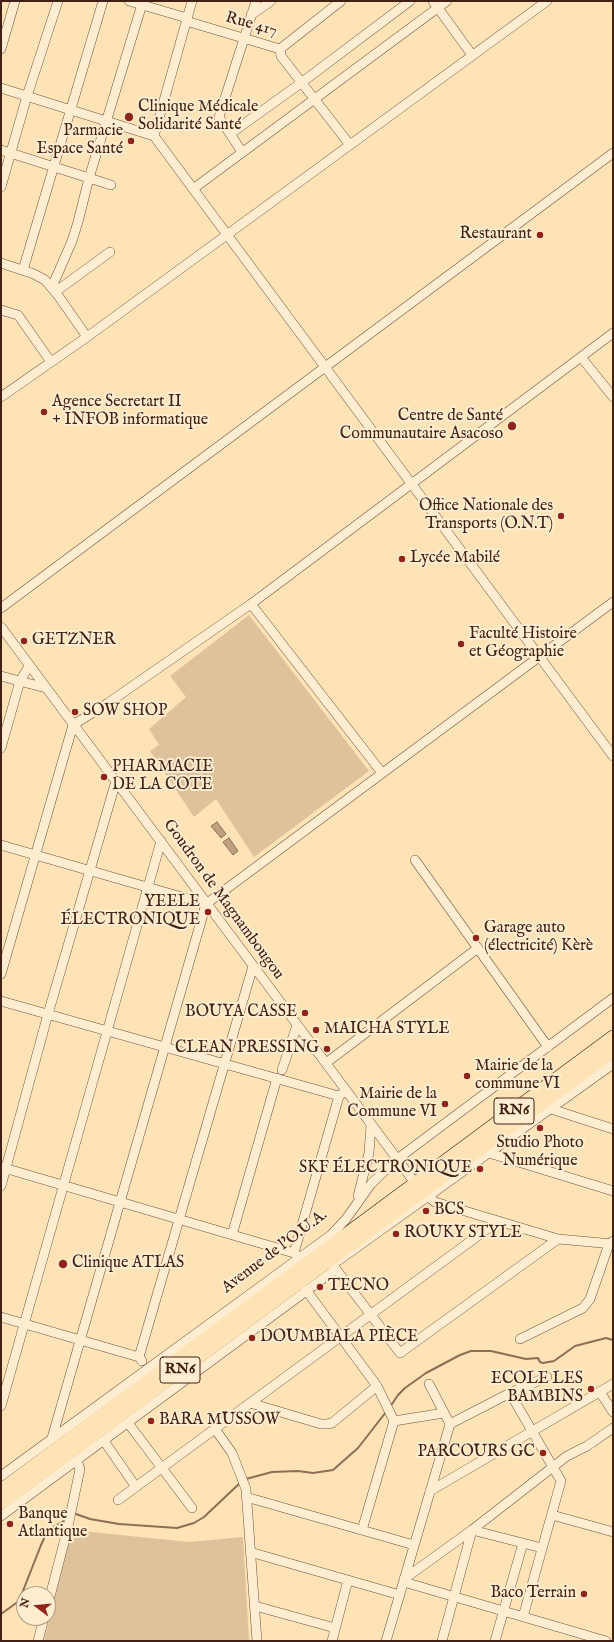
<!DOCTYPE html>
<meta charset="utf-8">
<style>
body{margin:0}
#map{position:relative;width:614px;height:1642px;overflow:hidden;background:#fee3b6;font-family:"IM FELL English",serif}
canvas{display:block}
.frame{position:absolute;inset:0;border:2px solid #422115;pointer-events:none}
.north{position:absolute;left:16px;top:1586px;width:40px;height:40px;box-sizing:border-box;background:#feedd0;border:1px solid #b39b85;border-radius:50%;rotate:286deg;font-size:11px;font-weight:700;line-height:16px;text-align:center;color:#422115}
.north::after{content:'';display:block;margin:auto;width:14px;height:18px;background:#8f2418;clip-path:polygon(50% 0,100% 100%,50% 72%,0 100%)}
</style>
<div id="map">
<canvas width="614" height="1642"></canvas>
<div class="frame"></div>
<div class="north">N</div>
</div>
<script>
const context = document.querySelector('canvas').getContext('2d');
context.lineJoin = 'round';
function fill(path, color) { context.fillStyle = color; context.fill(path, 'evenodd'); }
const poly = rows => new Path2D(rows.map(r => 'M' + r).join(''));
function strokePath(path, color, width, dash) { context.strokeStyle = color; context.lineWidth = width; context.lineCap = dash ? 'butt' : 'round'; context.setLineDash(dash || []); context.stroke(path); }
function label(font, color, halo, rows, align = 'center') {
  context.font = font + ' "IM FELL English",serif'; context.lineWidth = 4; context.setLineDash([]); context.textBaseline = 'middle'; context.strokeStyle = halo; context.fillStyle = color; for (const [text, x, y, turn = 0] of rows) {
    context.save(); context.translate(x, y); context.rotate((+turn || 0) * Math.PI / 180); context.textAlign = isNaN(turn) ? turn : align; if (halo) context.strokeText(text, 0, 0); context.fillText(text, 0, 0); context.restore();
  }
}
const green = poly([
 [249,615,369,771,254,857,216,799,194,817,150,751,159,745,149,729,186,697,170,676],
 [71,1530,189,1542,243,1537,249,1641,44,1641]
]);
const water = poly([
 [217,822,226,834,221,838,211,826,217,822],
 [229,838,238,851,233,855,223,842,229,838]
]);
const stream = poly([
 [390,1407,398,1395,405,1388,426,1373,460,1355,471,1351,491,1351,526,1359,538,1358,540,1362,543,1363,554,1361,575,1346,606,1338,613,1340],
 [246,1479,272,1472,298,1471,313,1473,333,1470,358,1448,386,1412],
 [76,1514,90,1519,119,1524,177,1528,194,1523,204,1517,241,1482],
 [1,1614,19,1601,41,1545,48,1530,64,1521]
]);
const minor = poly([
 [129,1,187,18],
 [433,1,472,55],
 [251,15,271,1],
 [186,21,280,49,341,1],
 [1,49,15,1],
 [280,49,281,56,350,145],
 [1,88,154,136,613,756],
 [230,134,301,83,410,1],
 [154,136,192,1],
 [1,150,111,185],
 [242,152,219,117,256,1],
 [1,187,27,96,58,1],
 [193,189,447,1],
 [1,263,34,274,45,280,57,294,87,337],
 [23,270,103,1],
 [52,287,72,241,78,222,89,178,143,1],
 [55,292,110,252],
 [1,310,18,315,51,362],
 [581,357,613,397],
 [1,397,87,337,547,1],
 [251,604,382,773],
 [1,608,613,153],
 [1,627,421,1191,435,1202,558,1239,613,1244],
 [1,676,46,688],
 [1,748,20,681,29,666],
 [1,845,206,904],
 [415,860,548,1047],
 [1,974,73,725,108,703,251,604,613,333],
 [1,1001,339,1096],
 [326,1063,478,948],
 [282,1070,297,1025],
 [551,1109,613,1129],
 [489,1153,613,1191],
 [1,1167,294,1253,304,1261],
 [1,1186,48,1014,116,781],
 [358,1196,369,1153,371,1125],
 [232,1235,277,1078],
 [294,1253,339,1096,343,1093],
 [339,1260,613,1064],
 [335,1268,400,1353,558,1239],
 [306,1290,377,1386,394,1421,362,1530],
 [1,1317,139,1357,142,1361],
 [520,1339,583,1308,590,1299,609,1244,613,1241],
 [139,1357,253,966],
 [600,1392,613,1412],
 [510,1393,561,1481,523,1617],
 [250,1403,321,1424,327,1424,332,1423,377,1386],
 [1,1406,161,841],
 [394,1421,444,1413],
 [128,1423,192,1508],
 [450,1424,510,1393,547,1377],
 [215,1429,232,1453,246,1489,257,1641],
 [52,1438,206,904,613,602],
 [104,1441,136,1487],
 [1,1476,331,1235,346,1219,371,1184,396,1160,613,998],
 [430,1491,613,1384],
 [246,1497,414,1545],
 [118,1500,498,1221],
 [552,1515,613,1532],
 [1,1516,332,1272,335,1268,334,1263],
 [250,1552,400,1595],
 [404,1579,472,1530,567,1456,587,1446,613,1428],
 [404,1582,606,1641],
 [48,1604,67,1531,80,1469,77,1461],
 [255,1606,335,1628],
 [38,1641,44,1618],
 [332,1641,348,1580],
 [386,1641,450,1424,429,1384],
 [442,1641,472,1530,542,1548],
 [495,1641,523,1543]
]);
const highway = poly([
 [1,1490,613,1037],
 [1,1503,613,1051]
]);
const markers = [
 [129,117,5,"#8f2418"],
 [131,141,4,"#8f2418"],
 [540,235,4,"#8f2418"],
 [44,412,4,"#8f2418"],
 [512,426,5,"#8f2418"],
 [561,516,4,"#8f2418"],
 [402,559,4,"#8f2418"],
 [24,641,4,"#8f2418"],
 [461,644,4,"#8f2418"],
 [75,712,4,"#8f2418"],
 [104,777,4,"#8f2418"],
 [208,912,4,"#8f2418"],
 [476,938,4,"#8f2418"],
 [305,1013,4,"#8f2418"],
 [316,1030,4,"#8f2418"],
 [327,1049,4,"#8f2418"],
 [467,1076,4,"#8f2418"],
 [445,1104,4,"#8f2418"],
 [540,1128,4,"#8f2418"],
 [480,1169,4,"#8f2418"],
 [426,1211,4,"#8f2418"],
 [396,1234,4,"#8f2418"],
 [63,1264,5,"#8f2418"],
 [320,1287,4,"#8f2418"],
 [252,1338,4,"#8f2418"],
 [591,1389,4,"#8f2418"],
 [151,1421,4,"#8f2418"],
 [543,1453,4,"#8f2418"],
 [10,1524,4,"#8f2418"],
 [584,1594,4,"#8f2418"]
];
const shields = [
 [514,1111,40],
 [180,1370,40]
];
const shieldNames = [
 ["RN6",514,1111],
 ["RN6",180,1370]
];
const streetNames = [
 ["Rue 417",251,25,16],
 ["Goudron de Magnambougou",223,900,54],
 ["Avenue de l'O.U.A.",275,1252,-37]
];
const poiNames = [
 ["Clinique Médicale",138,108],
 ["Solidarité Santé",138,126],
 ["Parmacie",123,132,"right"],
 ["Espace Santé",123,150,"right"],
 ["Restaurant",532,235,"right"],
 ["Agence Secretart II",52,403],
 ["+ INFOB informatique",52,421],
 ["Centre de Santé",503,417,"right"],
 ["Communautaire Asacoso",503,435,"right"],
 ["Office Nationale des",553,507,"right"],
 ["Transports (O.N.T)",553,525,"right"],
 ["Lycée Mabilé",410,559],
 ["Faculté Histoire",469,635],
 ["et Géographie",469,653],
 ["GETZNER",32,641],
 ["SOW SHOP",83,712],
 ["PHARMACIE",112,768],
 ["DE LA COTE",112,786],
 ["YEELE",200,903,"right"],
 ["ÉLECTRONIQUE",200,921,"right"],
 ["Garage auto",484,929],
 ["(électricité) Kèrè",484,947],
 ["BOUYA CASSE",297,1013,"right"],
 ["MAICHA STYLE",324,1030],
 ["CLEAN PRESSING",319,1049,"right"],
 ["Mairie de la",475,1067],
 ["commune VI",475,1085],
 ["Mairie de la",437,1095,"right"],
 ["Commune VI",437,1113,"right"],
 ["Studio Photo",540,1144,"center"],
 ["Numérique",540,1162,"center"],
 ["SKF ÉLECTRONIQUE",472,1169,"right"],
 ["BCS",434,1211],
 ["ROUKY STYLE",404,1234],
 ["Clinique ATLAS",72,1264],
 ["TECNO",328,1287],
 ["DOUMBIALA PIÈCE",260,1338],
 ["ECOLE LES",583,1380,"right"],
 ["BAMBINS",583,1398,"right"],
 ["BARA MUSSOW",159,1421],
 ["PARCOURS GC",535,1453,"right"],
 ["Banque",18,1515],
 ["Atlantique",18,1533],
 ["Baco Terrain",576,1594,"right"]
];
fill(green, '#dec29b');
fill(water, '#bea17f');
strokePath(water, '#8c6e55', 1);
strokePath(stream, '#8c6e55', 2);
strokePath(minor, '#71523d', 10);
strokePath(highway, '#422115', 14);
strokePath(minor, '#feedd0', 9);
strokePath(highway, '#fee3b6', 13);
for (const [x, y, r, color] of markers) { const dot = new Path2D(); dot.arc(x, y, r, 0, 2 * Math.PI); context.fillStyle = color; context.fill(dot); strokePath(dot, '#feedd0', 1.5); }
for (const [x, y, w] of shields) { const box = new Path2D(); box.roundRect(x - w / 2, y - 13, w, 26, 3); context.fillStyle = '#feedd0'; context.fill(box); strokePath(box, '#422115', 1); }
label('bold 15px', '#422115', null, shieldNames);
label('16px', '#422115', '#feedd0', streetNames);
label('16px', '#422115', '#feedd0', poiNames, 'left');
</script>
